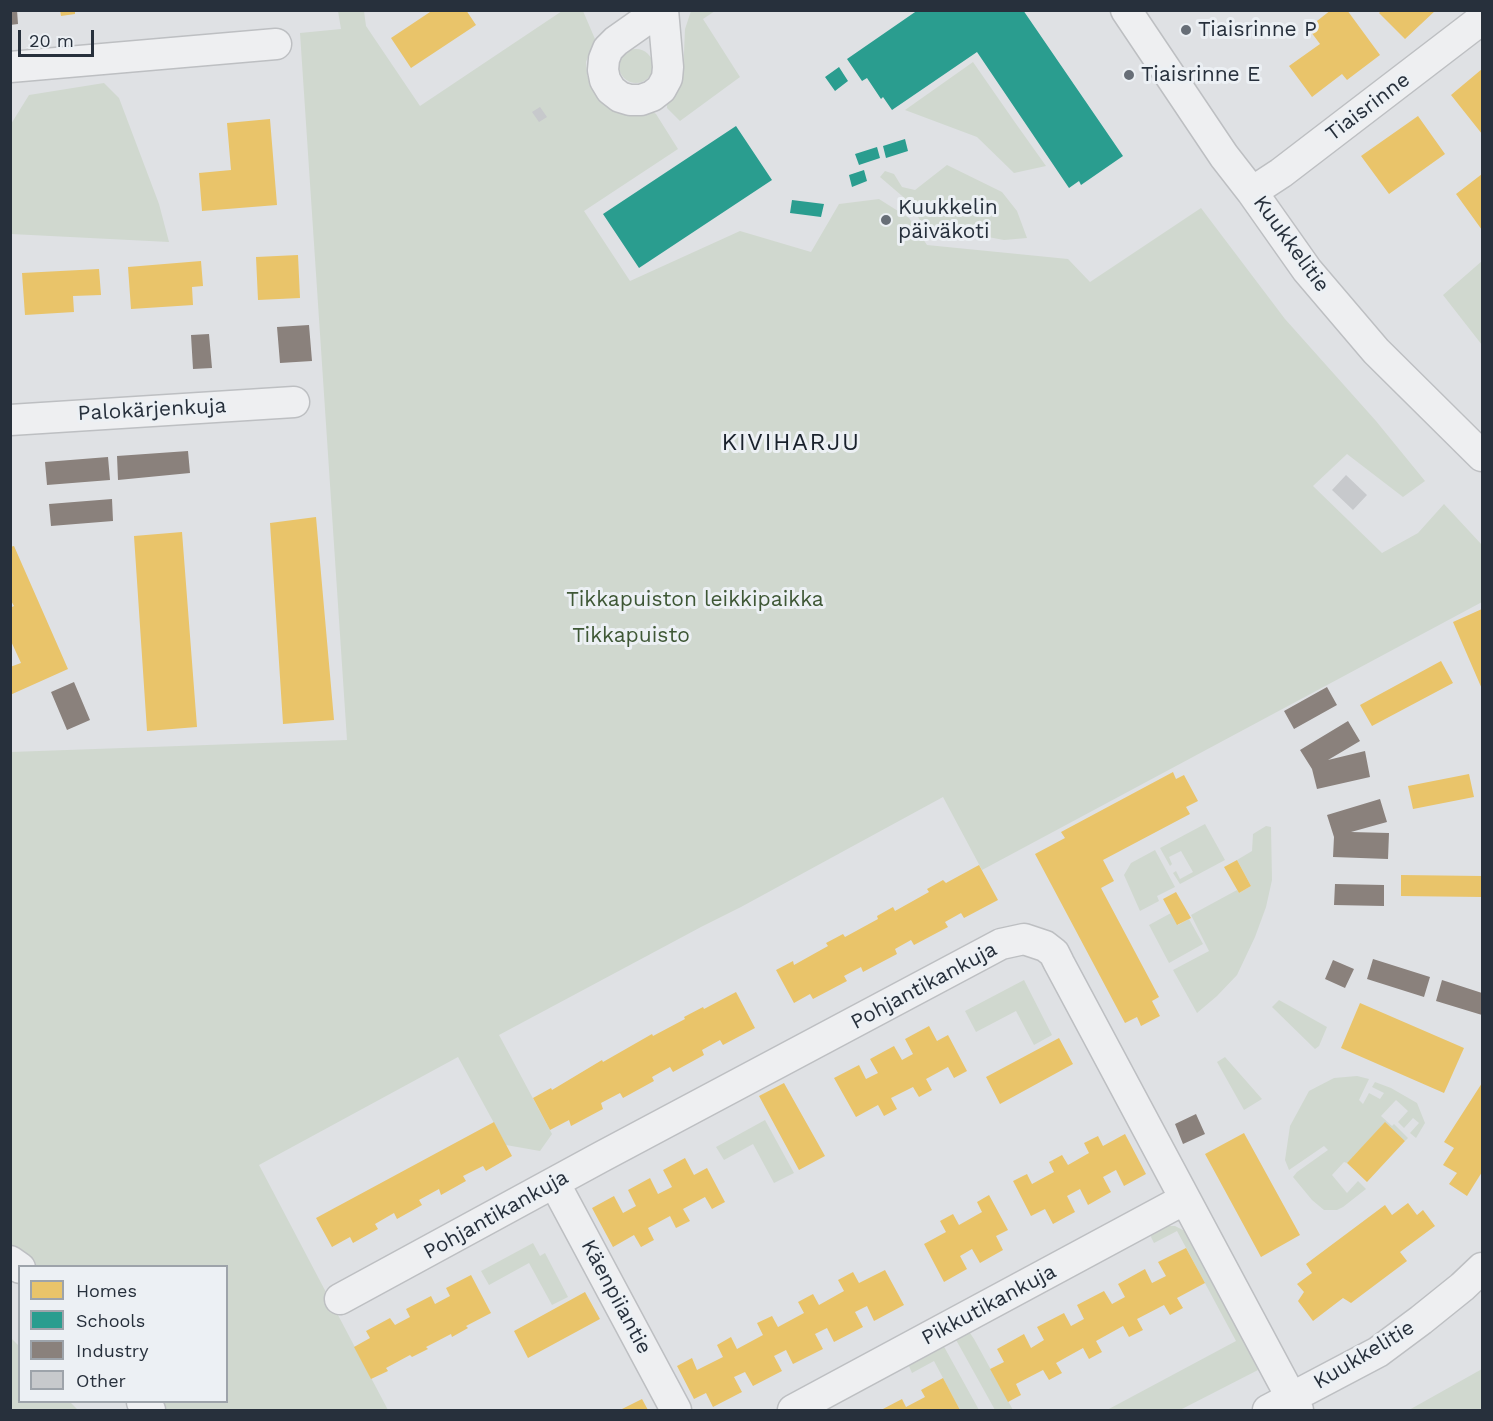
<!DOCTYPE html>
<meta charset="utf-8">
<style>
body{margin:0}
#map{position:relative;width:1493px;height:1421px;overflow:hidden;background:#dfe1e4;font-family:"Work Sans",sans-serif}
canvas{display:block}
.frame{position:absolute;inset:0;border:12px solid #27303c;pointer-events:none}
.legend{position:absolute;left:18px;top:1265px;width:210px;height:138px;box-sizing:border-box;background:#ecf0f4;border:2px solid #9da3aa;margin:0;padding:8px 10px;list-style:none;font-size:18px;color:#27303c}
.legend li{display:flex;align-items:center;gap:12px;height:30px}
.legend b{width:30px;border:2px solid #9da3aa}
.scale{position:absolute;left:18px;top:30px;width:76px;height:27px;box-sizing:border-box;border:3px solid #27303c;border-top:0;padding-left:8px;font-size:18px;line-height:21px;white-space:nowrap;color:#27303c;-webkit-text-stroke:4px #ecf0f4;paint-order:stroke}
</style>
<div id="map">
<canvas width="1493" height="1421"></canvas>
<div class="frame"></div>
<ul class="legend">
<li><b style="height:16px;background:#e9c46a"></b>Homes</li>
<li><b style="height:16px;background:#2a9d8f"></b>Schools</li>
<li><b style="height:16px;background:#8a817c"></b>Industry</li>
<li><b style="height:16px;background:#c7c9cc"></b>Other</li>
</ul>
<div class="scale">20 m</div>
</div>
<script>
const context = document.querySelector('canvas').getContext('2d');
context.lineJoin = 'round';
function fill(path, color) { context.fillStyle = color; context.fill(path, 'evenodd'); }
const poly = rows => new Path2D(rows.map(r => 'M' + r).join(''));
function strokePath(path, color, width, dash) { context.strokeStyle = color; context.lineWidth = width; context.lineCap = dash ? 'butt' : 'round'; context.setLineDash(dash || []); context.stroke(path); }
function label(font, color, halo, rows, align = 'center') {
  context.font = font + ' "Work Sans",sans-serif'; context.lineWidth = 6; context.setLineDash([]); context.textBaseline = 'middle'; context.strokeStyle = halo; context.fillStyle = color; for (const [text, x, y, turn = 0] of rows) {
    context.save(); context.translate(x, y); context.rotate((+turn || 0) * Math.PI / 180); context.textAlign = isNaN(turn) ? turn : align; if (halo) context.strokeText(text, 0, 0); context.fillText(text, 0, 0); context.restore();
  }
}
const green = poly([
 [338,11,364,11,366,26,420,106,562,11,583,11,595,39,586,62,587,74,590,86,597,96,606,105,616,111,641,115,653,112,656,114,678,149,584,211,630,281,740,231,811,252,839,204,879,199,909,218,927,245,1068,259,1090,282,1201,208,1285,319,1376,421,1425,481,1403,497,1347,454,1313,486,1382,553,1418,533,1444,504,1482,545,1482,602,982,870,943,797,741,907,701,927,499,1035,552,1134,540,1151,506,1145,458,1057,259,1165,388,1410,167,1410,159,1402,226,1402,226,1266,35,1266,11,1244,11,752,347,740,300,33,341,29],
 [691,11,715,11,703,19,740,77,680,121,667,108,667,105,675,94,683,76,685,29],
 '619 66a17 17 0 1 1 34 0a17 17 0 1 1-34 0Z',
 [973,62,1014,121,1046,166,1014,173,977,137,905,110],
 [104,83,119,98,159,204,169,242,11,234,11,124,29,95],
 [947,165,1002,192,1017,211,1027,238,1004,240,940,228,920,220,908,201,880,177,885,171,894,174,902,187,915,190],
 [1482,261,1482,345,1443,295],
 [1205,824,1225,860,1180,884,1173,873,1176,871,1180,879,1193,872,1181,851,1169,857,1172,864,1170,866,1160,848],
 [1266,826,1271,827,1272,880,1266,907,1255,937,1237,975,1217,996,1197,1013,1173,970,1209,951,1191,915,1237,890,1239,893,1251,886,1237,860,1252,851,1253,834],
 [1155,850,1175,887,1157,896,1159,901,1140,911,1124,875,1131,863],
 [1171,913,1178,925,1189,919,1203,944,1169,963,1149,925],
 [1024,980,1052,1035,1034,1045,1016,1011,976,1032,965,1011],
 [1279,1000,1327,1027,1319,1046,1315,1049,1272,1007],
 [1225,1057,1262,1099,1244,1110,1217,1062],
 [1357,1076,1369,1079,1359,1100,1363,1104,1369,1093,1380,1099,1384,1093,1372,1087,1375,1082,1391,1088,1417,1103,1425,1123,1416,1138,1410,1133,1419,1123,1413,1118,1404,1128,1398,1122,1408,1111,1396,1100,1381,1116,1392,1126,1394,1124,1408,1138,1405,1141,1385,1123,1347,1163,1344,1162,1332,1175,1347,1193,1358,1181,1366,1189,1343,1207,1337,1210,1324,1210,1312,1200,1293,1177,1297,1172,1328,1150,1324,1146,1289,1170,1285,1160,1290,1126,1309,1091,1334,1078],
 [765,1120,794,1173,774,1183,753,1144,724,1160,716,1147],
 [1165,1226,1175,1226,1187,1232,1248,1347,1258,1370,1180,1410,1107,1410,1236,1341,1177,1231,1154,1243,1151,1237,1152,1231],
 [533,1243,540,1256,545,1253,568,1297,552,1305,529,1263,489,1285,481,1271],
 [968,1330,974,1339,1013,1410,995,1410,955,1338],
 [10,1337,19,1346,20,1402,70,1402,78,1410,11,1410],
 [942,1343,979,1410,960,1410,934,1361,912,1373,909,1366,910,1361],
 [1482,1369,1482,1410,1409,1410]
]);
const homes = poly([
 [60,10,75,10,75,14,61,16],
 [433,10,466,10,476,25,411,68,391,38],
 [1331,10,1347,10,1380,55,1347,80,1342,74,1312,97,1289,66,1320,44,1308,28],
 [1382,10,1436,10,1405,39,1379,13],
 [1482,69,1482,134,1451,95],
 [1418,116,1445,154,1389,194,1361,156],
 [270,119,277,205,202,211,199,173,231,170,227,123],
 [1482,174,1482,230,1456,194],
 [298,255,300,298,258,300,256,257],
 [201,261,203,286,192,287,193,305,131,309,128,267],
 [99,269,101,295,73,296,74,312,25,315,22,273],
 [316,517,334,720,283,724,270,523],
 [182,532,197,727,147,731,134,536],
 [14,546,68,669,10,695,10,667,21,663,10,639,10,608,14,606,10,599,10,547],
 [1482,609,1482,689,1453,622],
 [1441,661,1453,683,1372,726,1360,705],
 [1173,772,1176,779,1184,775,1198,801,1186,807,1190,814,1103,860,1114,881,1101,888,1159,997,1152,1001,1160,1016,1141,1026,1137,1017,1125,1023,1035,854,1065,838,1061,832],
 [1469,774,1474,797,1413,809,1408,786],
 [1237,860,1251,886,1239,893,1224,867],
 [979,865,998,900,964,918,961,913,945,922,948,927,914,945,911,940,895,949,897,954,863,972,861,967,844,976,847,981,813,999,810,994,794,1003,776,970,793,961,794,965,828,946,826,943,843,934,845,937,878,919,877,916,893,907,895,911,929,892,927,889,943,880,946,883],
 [1401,875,1482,876,1482,897,1401,896],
 [1176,892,1191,918,1177,925,1163,899],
 [736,992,755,1028,723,1045,720,1040,702,1050,704,1055,673,1072,670,1067,652,1077,654,1081,623,1098,620,1093,601,1103,603,1109,571,1126,569,1120,550,1130,533,1098,551,1088,552,1090,602,1060,603,1062,652,1034,653,1036,685,1019,684,1017,703,1007,704,1009],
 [1360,1003,1464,1048,1444,1093,1341,1048],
 [929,1026,937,1041,948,1035,967,1071,954,1078,948,1067,926,1079,932,1090,919,1097,913,1087,891,1098,897,1109,884,1116,878,1105,856,1117,834,1078,859,1065,866,1079,878,1073,870,1059,894,1046,902,1060,913,1054,905,1039],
 [1059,1038,1073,1064,1000,1104,986,1077],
 [784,1083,825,1156,799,1170,759,1096],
 [1482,1083,1482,1172,1467,1196,1449,1184,1457,1173,1443,1165,1454,1148,1444,1142],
 [494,1122,512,1156,486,1171,483,1166,463,1176,466,1181,441,1195,439,1189,419,1200,422,1205,397,1219,394,1213,375,1224,378,1229,353,1243,350,1237,332,1247,316,1218],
 [1385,1122,1405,1141,1367,1182,1347,1163],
 [1244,1133,1300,1235,1261,1257,1205,1154],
 [1125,1134,1146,1174,1124,1186,1116,1170,1103,1177,1111,1192,1088,1205,1080,1189,1067,1196,1075,1212,1053,1224,1045,1209,1031,1216,1013,1181,1027,1174,1032,1184,1054,1172,1049,1162,1062,1155,1068,1165,1089,1153,1084,1143,1098,1136,1103,1146],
 [685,1158,694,1175,707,1168,725,1202,712,1209,705,1197,683,1209,690,1221,676,1228,670,1216,648,1228,654,1240,641,1247,634,1235,613,1247,592,1208,614,1196,623,1213,636,1206,628,1190,650,1178,658,1194,672,1187,663,1170],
 [989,1195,1008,1230,996,1236,1003,1250,980,1263,972,1249,960,1256,967,1269,944,1282,924,1244,946,1232,940,1221,953,1214,959,1225,982,1212,977,1202],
 [1408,1203,1417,1215,1423,1210,1435,1226,1400,1252,1407,1261,1351,1303,1343,1298,1313,1321,1298,1301,1304,1292,1297,1284,1312,1273,1306,1264,1385,1205,1392,1215],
 [1186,1248,1205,1283,1177,1298,1183,1308,1170,1315,1164,1305,1137,1319,1143,1330,1129,1337,1123,1326,1096,1341,1102,1352,1089,1359,1083,1348,1056,1363,1062,1373,1049,1380,1043,1370,1016,1384,1021,1395,1008,1402,990,1369,1004,1362,997,1349,1024,1334,1031,1348,1044,1340,1037,1327,1064,1313,1071,1326,1084,1319,1077,1305,1104,1291,1112,1304,1125,1297,1118,1284,1145,1269,1152,1283,1166,1276,1158,1262],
 [885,1270,904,1305,874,1321,867,1306,855,1312,863,1327,834,1342,827,1328,815,1334,823,1349,793,1364,786,1350,774,1356,782,1371,753,1386,745,1372,734,1377,742,1392,713,1407,706,1393,694,1399,677,1366,692,1358,697,1370,723,1357,717,1345,731,1337,737,1349,763,1335,757,1323,772,1316,778,1327,804,1313,798,1302,813,1294,819,1305,844,1291,838,1280,853,1272,859,1283],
 [471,1275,491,1313,466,1326,468,1328,452,1337,451,1334,426,1347,428,1349,412,1357,410,1355,386,1368,388,1371,371,1379,354,1347,370,1338,366,1331,390,1318,395,1325,410,1317,406,1309,431,1296,435,1304,450,1296,446,1288],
 [585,1292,600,1319,528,1358,514,1331],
 [943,1378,960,1410,881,1410,902,1399,906,1407,925,1397,921,1390],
 [642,1399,648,1410,620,1410]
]);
const schools = poly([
 [918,10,1023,10,1123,156,1081,185,1079,181,1069,188,977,52,892,110,883,97,881,99,867,78,862,81,847,59],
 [839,67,848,81,835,91,825,77],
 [736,126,772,180,639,268,603,214],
 [905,139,908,151,886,158,883,146],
 [877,147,880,158,859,165,855,154],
 [864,170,867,181,852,187,849,175],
 [792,200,824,204,821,217,790,213]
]);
const industry = poly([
 [10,10,17,10,18,24,10,25],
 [309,325,312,361,280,363,277,327],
 [209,334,212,368,193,369,191,335],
 [188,451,190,473,118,480,117,456],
 [108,457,110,480,47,485,45,462],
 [112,499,113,521,51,526,49,504],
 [74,682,90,720,67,730,51,692],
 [1327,687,1337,705,1294,729,1284,711],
 [1348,721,1360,741,1328,760,1365,751,1370,777,1317,789,1312,769,1300,750],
 [1380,799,1387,822,1351,832,1389,833,1388,859,1333,857,1334,837,1327,815],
 [1335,884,1384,885,1384,906,1334,905],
 [1373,959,1430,977,1424,997,1367,979],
 [1333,960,1354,969,1345,988,1325,979],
 [1442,980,1482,993,1482,1015,1436,1001],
 [1196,1114,1205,1134,1183,1144,1175,1124]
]);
const building = poly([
 [540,107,547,117,539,122,532,112],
 [1346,475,1367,495,1353,510,1332,490]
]);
const minor = poly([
 [660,10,616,41,608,49,604,59,603,70,605,80,611,90,620,97,630,100,641,100,652,96,661,89,667,78,668,67,663,10],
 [1126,10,1224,156,1252,192,1307,270,1376,351,1482,456],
 [10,67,276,44],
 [1252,192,1281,173,1482,19],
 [10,420,294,402],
 [555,1184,676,1410],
 [10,1261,20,1268],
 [340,1299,601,1157,1001,944,1024,939,1045,946,1054,953,1059,963,1298,1410],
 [142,1402,150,1410],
 [793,1410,1185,1199],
 [1268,1410,1378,1352,1421,1320,1462,1287,1482,1268]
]);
const markers = [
 [1186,30,6,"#676e77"],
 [1129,75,6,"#676e77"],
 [886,220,6,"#676e77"]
];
const poiNames = [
 ["Tiaisrinne P",1198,30],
 ["Tiaisrinne E",1141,75],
 ["Kuukkelin",898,208],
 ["päiväkoti",898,232]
];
const streetNames = [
 ["Tiaisrinne",1368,107,-37],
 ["Kuukkelitie",1291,244,54],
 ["Palokärjenkuja",152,410,-3],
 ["Pohjantikankuja",924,986,-28],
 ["Pohjantikankuja",496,1215,-29],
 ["Käenpiiantie",616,1297,62],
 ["Pikkutikankuja",989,1305,-28],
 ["Kuukkelitie",1364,1355,-31]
];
const parkNames = [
 ["Tikkapuiston leikkipaikka",695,600],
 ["Tikkapuisto",631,636]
];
const quarterNames = [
 ["KIVIHARJU",791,443]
];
fill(green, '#d0d8cf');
fill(homes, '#e9c46a');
fill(schools, '#2a9d8f');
fill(industry, '#8a817c');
fill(building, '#c7c9cc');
strokePath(minor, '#bdbfc2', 33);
strokePath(minor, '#eeeff1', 30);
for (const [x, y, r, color] of markers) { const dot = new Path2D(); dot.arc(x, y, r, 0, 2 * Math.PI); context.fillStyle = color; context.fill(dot); strokePath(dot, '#ecf0f4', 2); }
label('21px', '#27303c', '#ecf0f4', poiNames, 'left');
label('21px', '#27303c', '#ecf0f4', streetNames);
label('21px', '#3e5735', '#ecf0f4', parkNames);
context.letterSpacing = '1.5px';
label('24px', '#19212c', '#ecf0f4', quarterNames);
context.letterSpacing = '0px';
</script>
